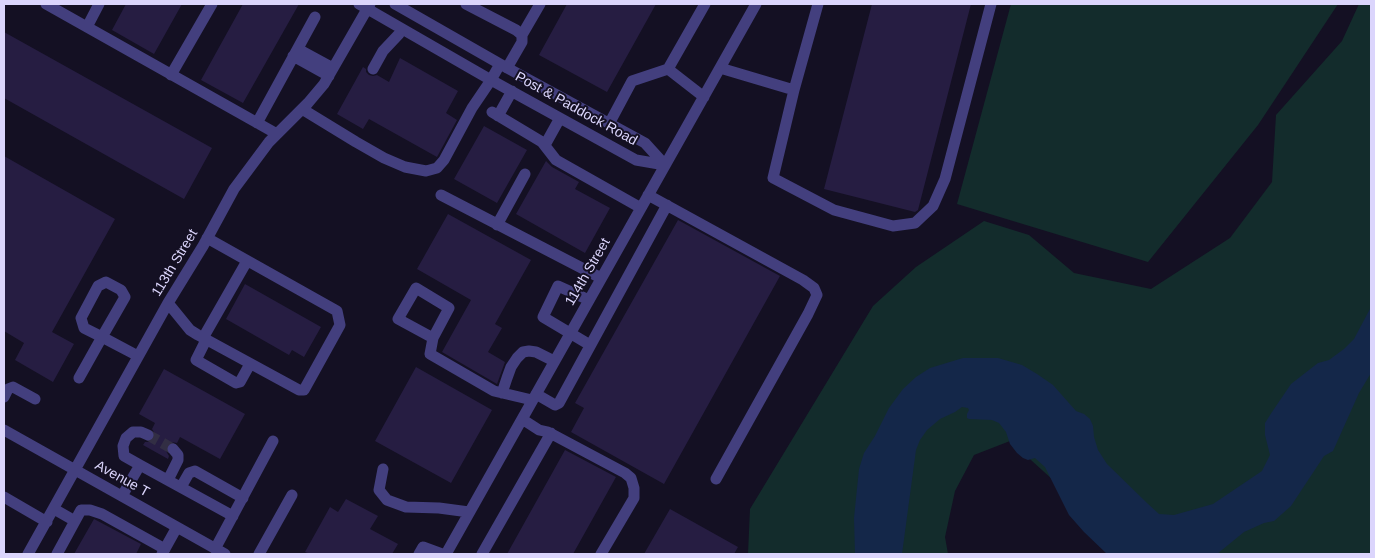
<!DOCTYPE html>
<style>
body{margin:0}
#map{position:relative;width:1375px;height:558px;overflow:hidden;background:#141023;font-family:Arial,sans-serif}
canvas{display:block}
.frame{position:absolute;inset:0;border:5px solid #dbd5fc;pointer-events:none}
</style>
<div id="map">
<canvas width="1375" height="558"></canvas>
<div class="frame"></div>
</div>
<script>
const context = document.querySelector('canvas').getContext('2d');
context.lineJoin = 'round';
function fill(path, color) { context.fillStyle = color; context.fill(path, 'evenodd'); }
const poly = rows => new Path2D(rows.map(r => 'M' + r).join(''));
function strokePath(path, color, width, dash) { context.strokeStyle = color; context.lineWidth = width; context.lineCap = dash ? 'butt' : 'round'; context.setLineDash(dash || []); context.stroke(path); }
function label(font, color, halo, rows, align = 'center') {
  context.font = font + ' Arial,sans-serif'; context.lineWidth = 4; context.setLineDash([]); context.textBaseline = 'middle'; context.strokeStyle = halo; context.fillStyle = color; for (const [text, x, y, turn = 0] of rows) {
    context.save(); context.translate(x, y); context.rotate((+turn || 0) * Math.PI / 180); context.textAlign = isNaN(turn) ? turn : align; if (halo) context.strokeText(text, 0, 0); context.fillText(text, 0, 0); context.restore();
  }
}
const green = poly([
 [1011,4,1338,4,1258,125,1148,262,957,204],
 [1359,4,1371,4,1371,554,1110,554,1064,490,1010,441,974,455,955,491,945,537,948,554,748,554,750,509,873,306,916,267,984,221,1029,235,1074,273,1151,289,1230,238,1272,182,1276,115,1342,41]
]);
const water = poly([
 [1371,307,1371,373,1359,393,1333,451,1324,456,1291,506,1274,521,1264,523,1244,532,1217,554,1107,554,1084,532,1069,515,1045,467,1035,458,1028,460,1023,458,1017,453,1010,444,1006,432,999,423,992,420,969,419,967,418,967,414,969,410,968,408,962,407,955,412,940,419,927,430,920,440,916,450,902,554,855,554,854,518,859,469,864,453,875,436,889,408,903,389,916,377,930,368,963,358,998,358,1022,365,1037,374,1053,385,1076,411,1084,414,1090,419,1093,426,1094,437,1098,450,1107,464,1147,503,1159,514,1174,515,1213,504,1262,471,1270,455,1265,435,1265,423,1272,412,1291,384,1318,363,1329,360,1344,349,1354,339]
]);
const building = poly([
 [126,4,182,4,154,54,112,30],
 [243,4,299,4,243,103,201,80],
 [567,4,656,4,607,92,539,55],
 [872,4,971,4,918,210,915,212,824,189],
 [4,32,212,148,184,199,4,98],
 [400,58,458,91,446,113,457,120,437,157,369,119,363,129,337,114,363,67,366,69,366,72,369,75,373,76,377,75,389,82],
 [484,126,527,150,497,203,454,179],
 [4,156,115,219,52,332,74,344,53,382,15,360,24,343,4,331],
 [546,161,552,167,579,182,575,189,610,208,585,253,516,214],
 [448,214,531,260,495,324,502,328,488,352,505,362,497,384,442,352,471,300,417,269],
 [678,220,780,276,664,484,571,432,584,408,575,403],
 [245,284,321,327,304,357,292,350,289,355,226,319],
 [416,367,492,410,451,483,375,441],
 [164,369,245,414,220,459,180,437,177,443,171,442,166,446,166,451,169,456,168,459,143,445,145,442,149,442,155,438,155,434,152,429,155,423,139,414],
 [565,450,616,477,573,554,507,554],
 [346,499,378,516,370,529,398,544,392,554,310,554,305,552,330,507,338,512],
 [670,509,738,547,734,554,644,554],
 [94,519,141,544,136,554,74,554]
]);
const minorTunnel = poly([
 [148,435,173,449]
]);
const minor = poly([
 [46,4,277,134],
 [359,4,491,80,636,160,665,165],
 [395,4,500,64,645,143,665,165],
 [466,4,516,30,522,35,522,42,507,68],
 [87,27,99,4],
 [522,35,540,4],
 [298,49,333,68],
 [293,56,329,76],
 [720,68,794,90,818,4],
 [373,69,383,51,399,34,402,29],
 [171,75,212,4],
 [794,90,773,178,834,210,893,226,915,223,933,206,945,179,991,4],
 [704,97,668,69,705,4],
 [302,109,356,142,384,158,405,167,426,171,437,168,444,160,472,108,491,80,500,64],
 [492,112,542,142,556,160,641,208],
 [498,116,512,91],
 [257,123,315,17],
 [609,124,632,81,668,69],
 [545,145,560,118],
 [441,195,601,278],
 [648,195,803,280,814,288,817,295,808,314,716,479],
 [497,225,525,174],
 [589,300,558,286,543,317,590,345],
 [168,303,190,330,198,335,299,390,304,390,340,325,337,311,207,238],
 [203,338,247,261],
 [433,338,398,319,416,288,449,308,433,338,430,354,494,391,532,400],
 [206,340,196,360,236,383,240,382,250,364],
 [79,378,102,337,125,297,121,290,106,282,98,286,81,318,84,328,102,337,138,356],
 [502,393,507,378,511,367,517,358,523,352,529,351,536,352,554,361],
 [536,394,555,405,559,403,667,205],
 [4,397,8,389,13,387,35,399],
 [522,419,539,430,548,432,625,473,631,478,634,488,634,498,601,554],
 [4,430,225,554],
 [140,465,124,456,123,446,126,438,133,432,141,432,148,435],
 [383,469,379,490,387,500,406,507,439,508,469,512],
 [168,480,178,460,178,455,173,449],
 [181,487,189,473,195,471,243,498],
 [122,496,140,465,233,516],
 [4,497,47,522],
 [54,509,75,521,57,554],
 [75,521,81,510,90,510,102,514,165,549],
 [215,549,273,441],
 [28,554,168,303,203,246,234,189,269,142,308,103,324,84,370,4],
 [162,554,177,527],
 [259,554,292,495],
 [419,554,423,547,442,554],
 [446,554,756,4],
 [482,554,551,433]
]);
const streetNames = [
 ["Post & Paddock Road",576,109,29],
 ["113th Street",175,263,-59],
 ["114th Street",588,272,-60],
 ["Avenue T",122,479,29]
];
fill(green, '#132c2c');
fill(water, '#142749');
fill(building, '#261d42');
strokePath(minorTunnel, '#322e44', 11, [11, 5.5]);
strokePath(minor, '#433f7e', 11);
label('14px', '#dbd5fc', '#141023', streetNames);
</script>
